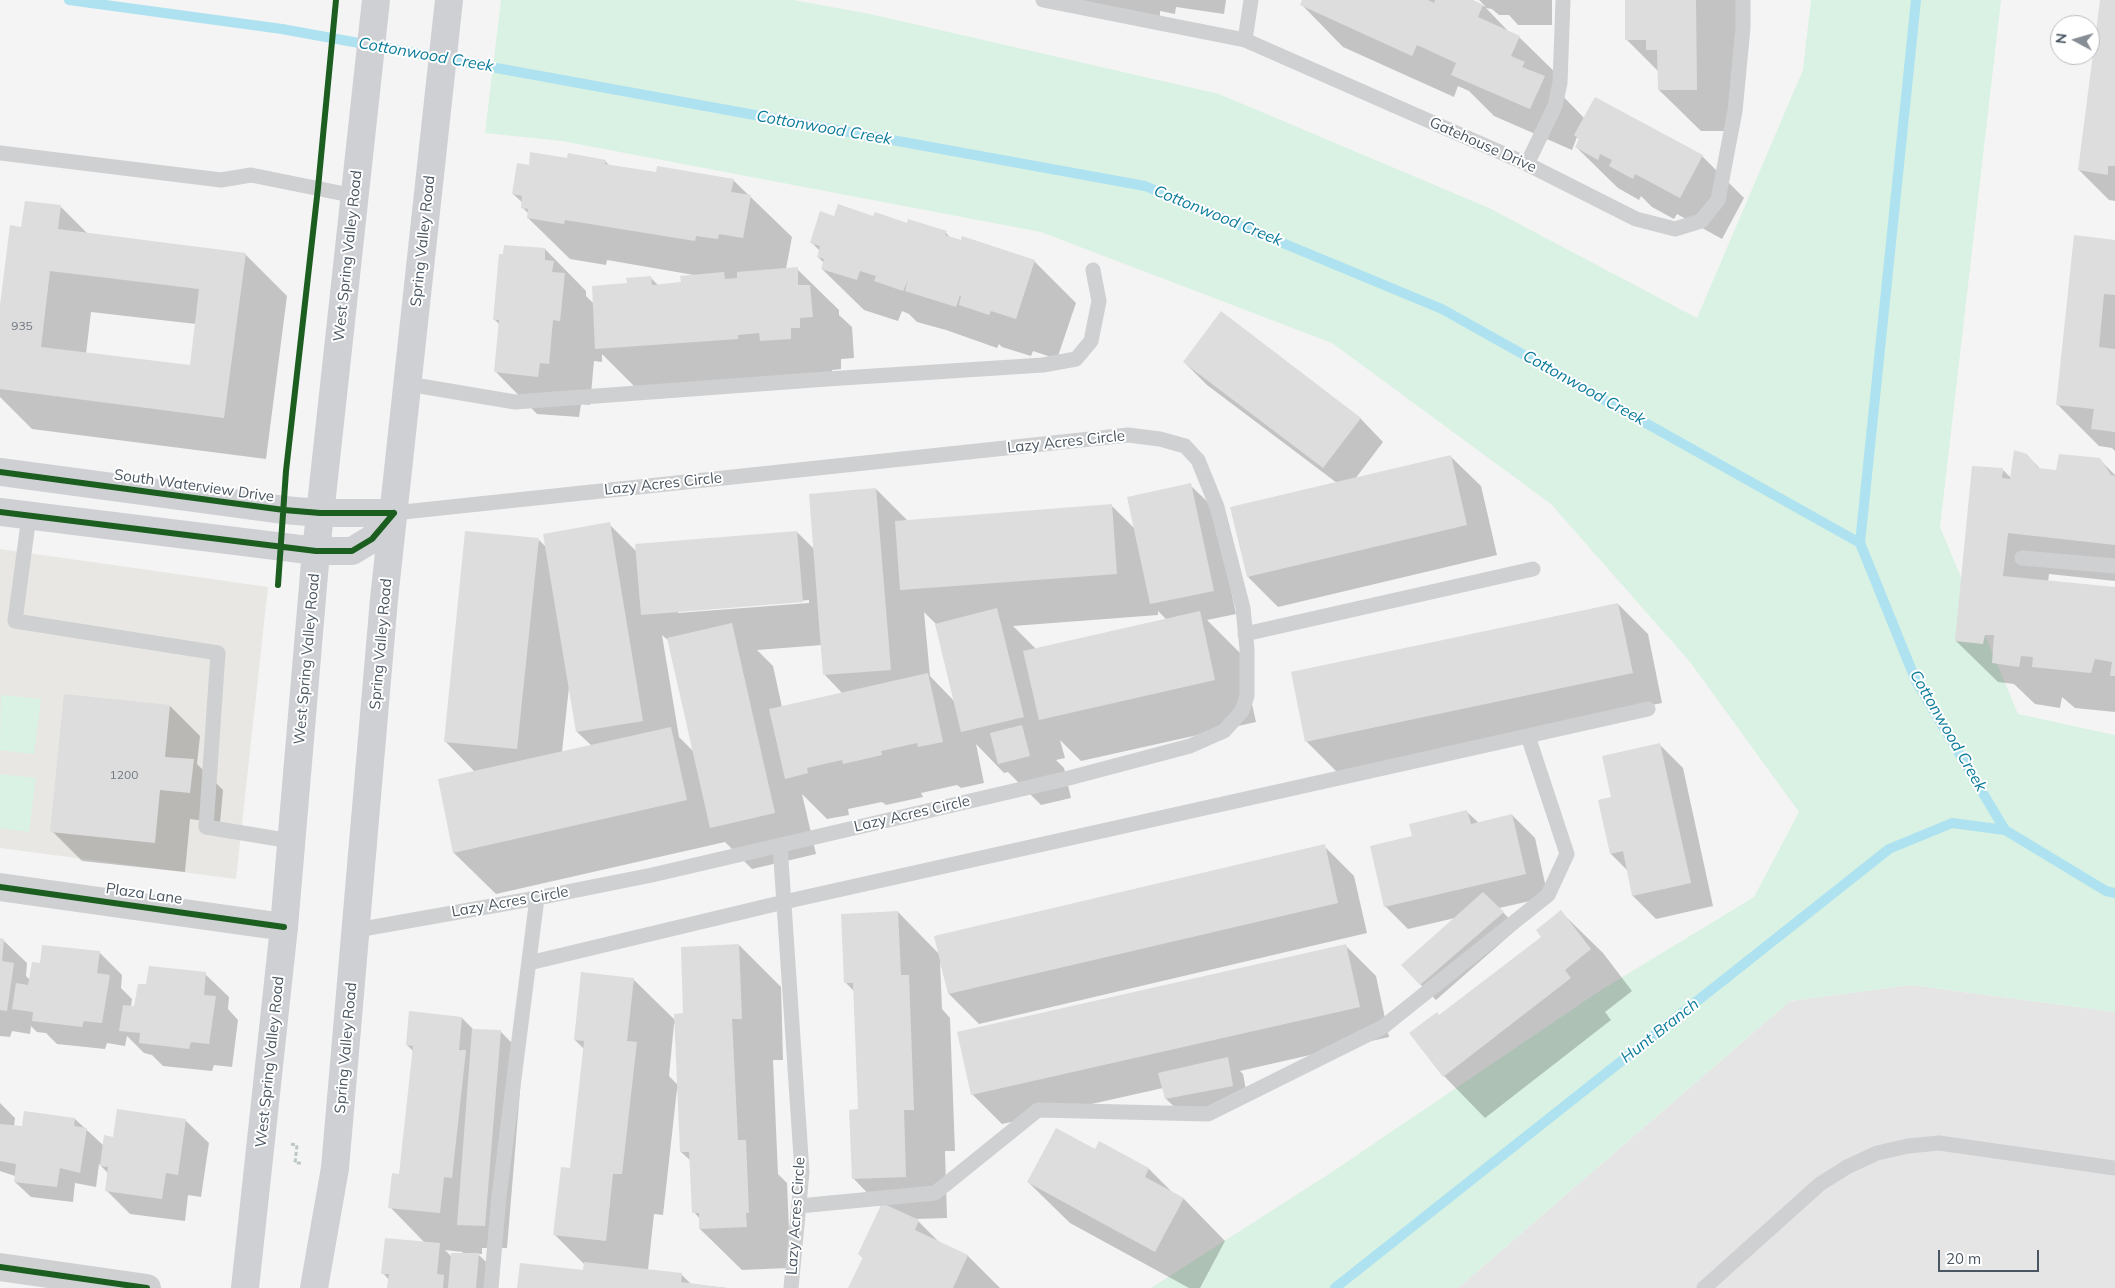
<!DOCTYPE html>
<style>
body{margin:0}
#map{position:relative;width:2115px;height:1288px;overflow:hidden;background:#f4f4f4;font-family:Mulish,sans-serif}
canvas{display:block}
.north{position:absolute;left:2050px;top:15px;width:50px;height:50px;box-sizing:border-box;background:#fff;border:1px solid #b7bbc0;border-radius:50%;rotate:276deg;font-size:14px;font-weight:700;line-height:20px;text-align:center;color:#4a5661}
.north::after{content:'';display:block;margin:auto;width:18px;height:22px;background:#868d94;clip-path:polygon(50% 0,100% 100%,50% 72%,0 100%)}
.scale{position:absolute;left:1938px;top:1250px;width:101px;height:22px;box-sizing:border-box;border:2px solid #4a5661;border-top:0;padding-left:6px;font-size:15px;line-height:18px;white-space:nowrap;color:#4a5661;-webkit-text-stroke:4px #fff;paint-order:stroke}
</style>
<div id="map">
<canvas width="2115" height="1288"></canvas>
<div class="north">N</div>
<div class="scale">20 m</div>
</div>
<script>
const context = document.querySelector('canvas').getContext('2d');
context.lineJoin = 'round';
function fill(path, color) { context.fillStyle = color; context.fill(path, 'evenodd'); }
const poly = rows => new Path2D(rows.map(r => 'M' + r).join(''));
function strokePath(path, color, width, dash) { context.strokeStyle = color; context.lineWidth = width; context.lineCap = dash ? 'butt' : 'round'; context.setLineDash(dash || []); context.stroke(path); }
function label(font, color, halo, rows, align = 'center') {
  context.font = font + ' Mulish,sans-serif'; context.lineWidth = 4; context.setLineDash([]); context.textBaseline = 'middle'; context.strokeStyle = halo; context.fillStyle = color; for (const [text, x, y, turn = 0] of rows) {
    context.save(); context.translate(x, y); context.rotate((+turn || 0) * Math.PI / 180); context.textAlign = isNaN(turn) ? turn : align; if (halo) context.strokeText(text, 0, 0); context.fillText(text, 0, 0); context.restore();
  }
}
const commercial = poly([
 [0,549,268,587,236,879,0,848]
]);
const education = poly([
 [1911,985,2115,1012,2115,1288,1458,1288,1790,1001]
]);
const green = poly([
 [501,0,793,0,870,14,1219,94,1489,208,1697,318,1803,70,1811,0,2001,0,1940,527,2018,714,2115,735,2115,1012,1911,985,1790,1001,1458,1288,1151,1288,1329,1174,1598,992,1754,897,1799,812,1690,662,1551,504,1332,343,1041,232,562,141,485,133],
 [1,695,41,699,34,754,0,750],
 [0,774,36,778,29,832,0,828]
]);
const shadow = poly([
 [1073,0,1226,0,1224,14,1176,7,1175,14,1160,11,1160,17],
 [1304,0,1470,0,1486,7,1479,0,1552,0,1552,25,1518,25,1509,15,1499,15,1492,9,1486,8,1510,33,1519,37,1561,78,1556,89,1584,118,1595,98,1702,156,1744,198,1722,239,1677,214,1674,219,1652,207,1641,196,1639,200,1618,188,1576,147,1580,140,1577,137,1572,150,1494,116,1469,91,1458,86,1454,97,1343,47,1302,5],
 [1626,0,1737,0,1738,131,1701,131,1659,90,1659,72,1626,39],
 [2101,0,2115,0,2115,201,2109,200,2079,170],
 [568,159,605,161,611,167,657,174,733,180,792,237,786,269,797,269,839,310,839,315,852,327,854,358,841,359,841,369,832,370,832,380,638,390,602,354,602,362,594,361,590,405,581,404,579,417,537,414,496,372,500,325,494,319,545,249,586,291,586,296,594,304,628,285,651,278,658,285,682,284,694,275,607,260,606,265,570,259,528,218,529,214,522,207,523,203,513,194,530,166],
 [61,207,88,234,245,254,287,296,266,459,32,429,0,397,0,315,22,228],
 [91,312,196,324,191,366,86,354],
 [835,217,874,217,946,233,952,239,1034,261,1076,303,1057,359,1033,351,1031,356,1002,347,999,344,997,348,946,330,917,322,909,314,902,311,898,321,864,310,822,269,824,263,818,257,820,251,812,243],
 [2115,241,2115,451,2112,448,2099,446,2057,404],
 [1184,362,1360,418,1383,442,1355,479,1450,456,1481,486,1497,555,1278,607,1248,577,1337,483,1207,385],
 [2027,455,2041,470,2057,471,2099,459,2115,475,2115,581,2049,574,2048,582,2115,589,2115,712,2075,708,2062,697,2060,708,2035,704,2014,684,1998,682,1956,641,2003,470,2011,478],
 [1190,485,1214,508,1236,614,1207,620,1241,654,1256,722,1081,761,1060,740,1065,758,1056,760,1064,768,1071,798,1041,805,1008,772,1004,773,976,744,984,783,961,788,957,785,921,793,923,797,886,805,882,802,848,809,849,815,827,819,802,794,816,854,752,869,725,842,496,894,454,853,440,780,475,772,445,741,539,540,547,548,609,524,637,552,797,532,815,550,876,489,908,521,1112,506,1135,529],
 [809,600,809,603,678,613,678,611],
 [1158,611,1167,620,1036,649,1013,626,1158,615],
 [924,612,936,624,955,702,930,676],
 [662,635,670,642,694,752,679,737],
 [822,645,825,675,843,694,782,707,773,666,757,650],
 [569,687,577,732,592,746,562,752],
 [1618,604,1648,634,1662,703,1337,772,1307,742,1292,673],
 [170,706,200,736,197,764,223,790,220,823,190,819,185,872,82,861,52,831],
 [1660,745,1683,768,1713,906,1656,919,1633,896,1628,871,1611,854,1613,798],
 [1467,812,1479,823,1512,815,1535,838,1548,897,1499,908,1518,928,1436,1000,1420,984,1455,918,1408,929,1385,906,1413,837],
 [1324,846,1354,876,1367,933,979,1024,949,994,940,962,942,1009,950,1018,955,1151,945,1151,947,1218,913,1219,918,1221,939,1242,968,1256,1000,1288,850,1288,864,1259,859,1254,881,1207,853,1178,860,1110,855,992,846,983,898,912,939,954],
 [1561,912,1603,953,1632,991,1605,1012,1611,1020,1485,1118,1444,1076,1439,1017,1543,937],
 [0,940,3,940,27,963,26,976,30,980,41,964,99,952,122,975,121,988,132,999,131,1007,135,1007,147,985,205,974,229,997,228,1009,238,1020,232,1067,214,1065,212,1071,163,1066,152,1055,144,1053,127,1036,125,1046,107,1043,105,1049,57,1044,46,1033,37,1032,31,1026,30,1034,12,1031,10,1037,0,1036],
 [739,945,781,987,783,1060,773,1060,778,1174,787,1183,790,1254,788,1268,742,1270,700,1229,700,1219,694,1212,691,1161,681,1152,679,1089,677,1089,663,1215,654,1214,648,1270,681,1274,691,1284,727,1288,518,1288,584,1272,585,1265,555,1235,571,1169,584,1049,575,1040,633,979,676,1021,685,1015],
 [674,1024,676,1024,679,1086,669,1076],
 [1346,946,1376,976,1389,1037,1240,1071,1243,1074,1248,1101,1182,1114,1166,1099,1163,1088,1002,1124,972,1094],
 [462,1018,474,1030,500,1031,523,1054,507,1248,482,1248,482,1254,478,1254,494,1270,493,1288,389,1288,389,1280,383,1273,425,1243,390,1207,400,1175,413,1051,407,1045],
 [445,1250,463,1252,462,1254,452,1257],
 [0,1103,15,1118,14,1127,23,1128,75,1119,104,1146,114,1138,185,1120,209,1143,201,1197,188,1195,185,1221,130,1214,106,1190,109,1174,99,1164,96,1187,75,1183,73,1202,31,1197,15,1182,15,1176,0,1171],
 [1100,1143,1149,1169,1173,1193,1184,1199,1225,1241,1200,1288,1189,1288,1070,1223,1028,1182,1095,1151]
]);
const stream = poly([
 [69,0,282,29,1145,186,1442,309,1860,543,1916,681,2005,830,2106,891,2115,893],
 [1860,543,1916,0],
 [1335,1288,1889,849,1952,823,2005,830]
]);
const building = poly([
 [1302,0,1428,0,1434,3,1435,0,1473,0,1483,5,1478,17,1520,36,1511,56,1525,62,1522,67,1545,76,1530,109,1451,75,1456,63,1417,45,1412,56,1300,5],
 [1625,0,1696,0,1697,90,1658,90,1657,50,1646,50,1646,40,1625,40],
 [2100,0,2115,0,2115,166,2108,166,2108,175,2078,170],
 [1595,97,1703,155,1680,198,1635,174,1633,179,1609,166,1612,160,1600,154,1598,160,1575,147,1579,139,1574,135],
 [530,152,567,158,568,153,606,160,605,164,656,172,657,166,734,179,731,192,751,195,743,238,719,234,718,239,696,236,695,241,565,220,564,224,527,218,528,209,521,208,522,196,512,194,517,163,529,165],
 [25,201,61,205,58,229,246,253,224,418,0,389,0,305,10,225,21,227],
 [50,271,199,289,190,365,41,347],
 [838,204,873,216,875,212,907,223,908,219,947,231,945,235,961,240,962,236,1035,260,1016,319,991,311,989,315,959,305,961,296,960,295,956,307,905,291,908,280,903,291,874,281,876,276,860,271,857,280,821,269,824,259,817,257,820,246,810,243,820,211,834,216],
 [2074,235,2115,240,2115,295,2104,294,2099,347,2115,349,2115,432,2091,429,2094,409,2056,405],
 [504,245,545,248,545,260,554,261,552,272,565,273,560,321,553,320,549,364,540,363,538,377,494,372,499,320,493,320,499,254,503,254],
 [798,267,798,285,810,285,813,317,800,318,800,328,791,328,791,339,760,341,759,333,738,335,738,339,595,349,592,286,627,283,626,278,651,276,652,285,681,282,680,276,724,272,725,279,737,278,737,272],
 [1221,311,1361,418,1323,468,1183,362],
 [2014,450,2027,454,2038,468,2056,470,2059,454,2100,458,2111,475,2115,476,2115,545,2008,533,2003,576,2115,587,2115,676,2110,676,2112,662,2095,659,2091,673,2032,667,2033,657,2021,656,2019,667,1992,663,1994,635,1985,635,1983,644,1955,641,1972,466,2003,468,2002,478,2010,479],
 [1451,455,1467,525,1247,577,1230,507],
 [1191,483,1214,591,1150,604,1127,497],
 [876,488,891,670,823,675,809,494],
 [1112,504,1117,574,900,590,895,521],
 [610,522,643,721,576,732,543,534],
 [465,531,539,538,517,749,444,742],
 [797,531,803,602,641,615,635,544],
 [1618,603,1633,673,1305,742,1291,672],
 [997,608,1024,717,961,732,935,624],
 [1200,611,1215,680,1039,720,1023,651],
 [732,623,775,813,710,828,667,638],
 [928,673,943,742,918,747,917,743,881,751,882,755,843,764,842,760,807,768,808,773,785,779,769,709],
 [64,694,170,705,165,757,194,759,190,793,160,790,155,843,50,832],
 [1022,725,1030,756,998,764,990,733],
 [671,727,687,800,453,853,438,779],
 [1660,743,1691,883,1632,896,1623,851,1610,854,1598,800,1611,797,1602,756],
 [1467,810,1471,824,1512,814,1526,874,1384,907,1370,846,1412,836,1409,824],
 [1325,844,1338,903,948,994,934,936],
 [1483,892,1504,912,1420,985,1401,965],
 [1561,910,1591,949,1565,970,1571,978,1443,1077,1409,1033,1437,1012,1439,1015,1541,937,1536,930],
 [898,911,901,975,909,975,914,1110,904,1110,906,1177,852,1179,849,1110,858,1109,853,983,844,983,841,914],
 [0,938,4,939,2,961,14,963,7,1011,0,1010],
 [739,944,742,1019,732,1019,738,1140,746,1140,749,1213,746,1213,747,1227,699,1229,699,1213,692,1213,689,1152,680,1152,674,1014,683,1013,681,947],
 [1346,944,1360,1007,971,1095,957,1032],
 [42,945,100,951,97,973,110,975,102,1023,84,1021,82,1027,32,1021,33,1012,12,1009,16,983,28,985,32,962,40,963],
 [149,966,206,972,204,995,216,996,209,1044,191,1042,189,1049,139,1043,140,1033,119,1031,123,1005,134,1006,138,984,146,984],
 [581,972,634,978,627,1041,637,1042,622,1174,613,1174,606,1241,553,1235,561,1167,570,1168,584,1041,574,1040],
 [409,1011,462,1017,459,1050,466,1050,452,1178,444,1177,440,1213,388,1208,392,1173,399,1174,413,1046,406,1045],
 [472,1029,501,1030,485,1226,457,1225],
 [1228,1057,1233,1086,1165,1099,1158,1073],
 [117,1109,186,1119,178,1175,166,1173,162,1199,105,1191,108,1167,100,1166,104,1135,113,1137],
 [24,1111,75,1118,74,1126,87,1128,80,1173,60,1168,57,1187,14,1182,16,1164,0,1161,0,1124,22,1126],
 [1056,1128,1095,1149,1099,1141,1149,1168,1145,1177,1184,1198,1155,1252,1027,1182],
 [882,1203,919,1220,915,1230,968,1255,953,1288,848,1288,863,1257,858,1254],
 [385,1238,440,1243,437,1274,444,1275,443,1288,387,1288,389,1274,381,1274],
 [451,1253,479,1253,476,1288,448,1288],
 [584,1262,682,1273,681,1282,727,1288,517,1288,520,1263,583,1270]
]);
const path = poly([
 [291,1144,297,1145,295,1163,303,1163]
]);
const lane = poly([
 [1043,0,1245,40,1527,164,1636,219,1675,229,1701,221,1718,200,1735,111,1743,28,1743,0],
 [1245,40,1251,0],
 [0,153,221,180,251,175,355,196],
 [1527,164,1555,106,1560,83,1563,0],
 [408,384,515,402,827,379,1043,365,1076,359,1091,341,1099,301,1093,270],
 [29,516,15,621,218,653,206,827,291,841],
 [2022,558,2115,566],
 [1245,634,1533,569],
 [780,845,802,1172,791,1288],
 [357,930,537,898,652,875,1069,778,1190,746,1224,731,1242,711,1247,696,1247,649,1243,608,1217,507,1198,460,1185,446,1160,439,1128,435,394,513],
 [529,963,784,902,1648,709],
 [799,1206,935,1193,1038,1110,1208,1114,1383,1027,1548,895,1567,854,1528,736],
 [491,1288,499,1196,537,898],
 [1704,1288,1820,1184,1847,1167,1877,1153,1908,1146,1939,1143,2115,1168]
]);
const street = poly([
 [0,887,284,927],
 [0,1267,147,1288]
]);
const secondary = poly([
 [0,472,284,510,320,513,394,513],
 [0,512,316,551,352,551,372,539,394,513],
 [245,1288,284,927,316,551,376,0],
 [314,1288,335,1168,384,599,449,0]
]);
const cycleway = poly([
 [0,472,284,510,320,513,394,513],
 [0,512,316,551,352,551,372,539,394,513],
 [278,585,286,471,318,188,336,0],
 [0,887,284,927],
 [0,1267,147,1288]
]);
const numberNames = [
 ["935",22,326],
 ["1200",124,775]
];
const streetNames = [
 ["Gatehouse Drive",1483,145,24],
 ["Spring Valley Road",423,241,-84],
 ["West Spring Valley Road",348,256,-84],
 ["Lazy Acres Circle",1066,442,-6],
 ["Lazy Acres Circle",663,484,-6],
 ["South Waterview Drive",194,486,8],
 ["Spring Valley Road",381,644,-85],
 ["West Spring Valley Road",307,659,-85],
 ["Lazy Acres Circle",912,814,-13],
 ["Plaza Lane",144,894,8],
 ["Lazy Acres Circle",510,902,-10],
 ["Spring Valley Road",346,1048,-85],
 ["West Spring Valley Road",270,1062,-84],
 ["Lazy Acres Circle",796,1216,-86]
];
const waterNames = [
 ["Cottonwood Creek",426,55,10],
 ["Cottonwood Creek",824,128,10],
 ["Cottonwood Creek",1218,216,22],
 ["Cottonwood Creek",1584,388,29],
 ["Cottonwood Creek",1948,731,60],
 ["Hunt Branch",1660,1031,-38]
];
fill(commercial, '#e8e7e3');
fill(education, '#e6e5e6');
fill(green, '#d9f2e3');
fill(shadow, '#0003');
strokePath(stream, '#aee2f0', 10);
fill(building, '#ddddde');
strokePath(path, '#bcc7c4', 3, [4, 2.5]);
strokePath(lane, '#ced0d2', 15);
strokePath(street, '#ced0d2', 28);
strokePath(secondary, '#ced0d4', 28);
strokePath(cycleway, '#1b5e20', 6);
label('12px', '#707881', null, numberNames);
label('15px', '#4a5661', '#fff', streetNames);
label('italic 16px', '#0c7c9b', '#fff', waterNames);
</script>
